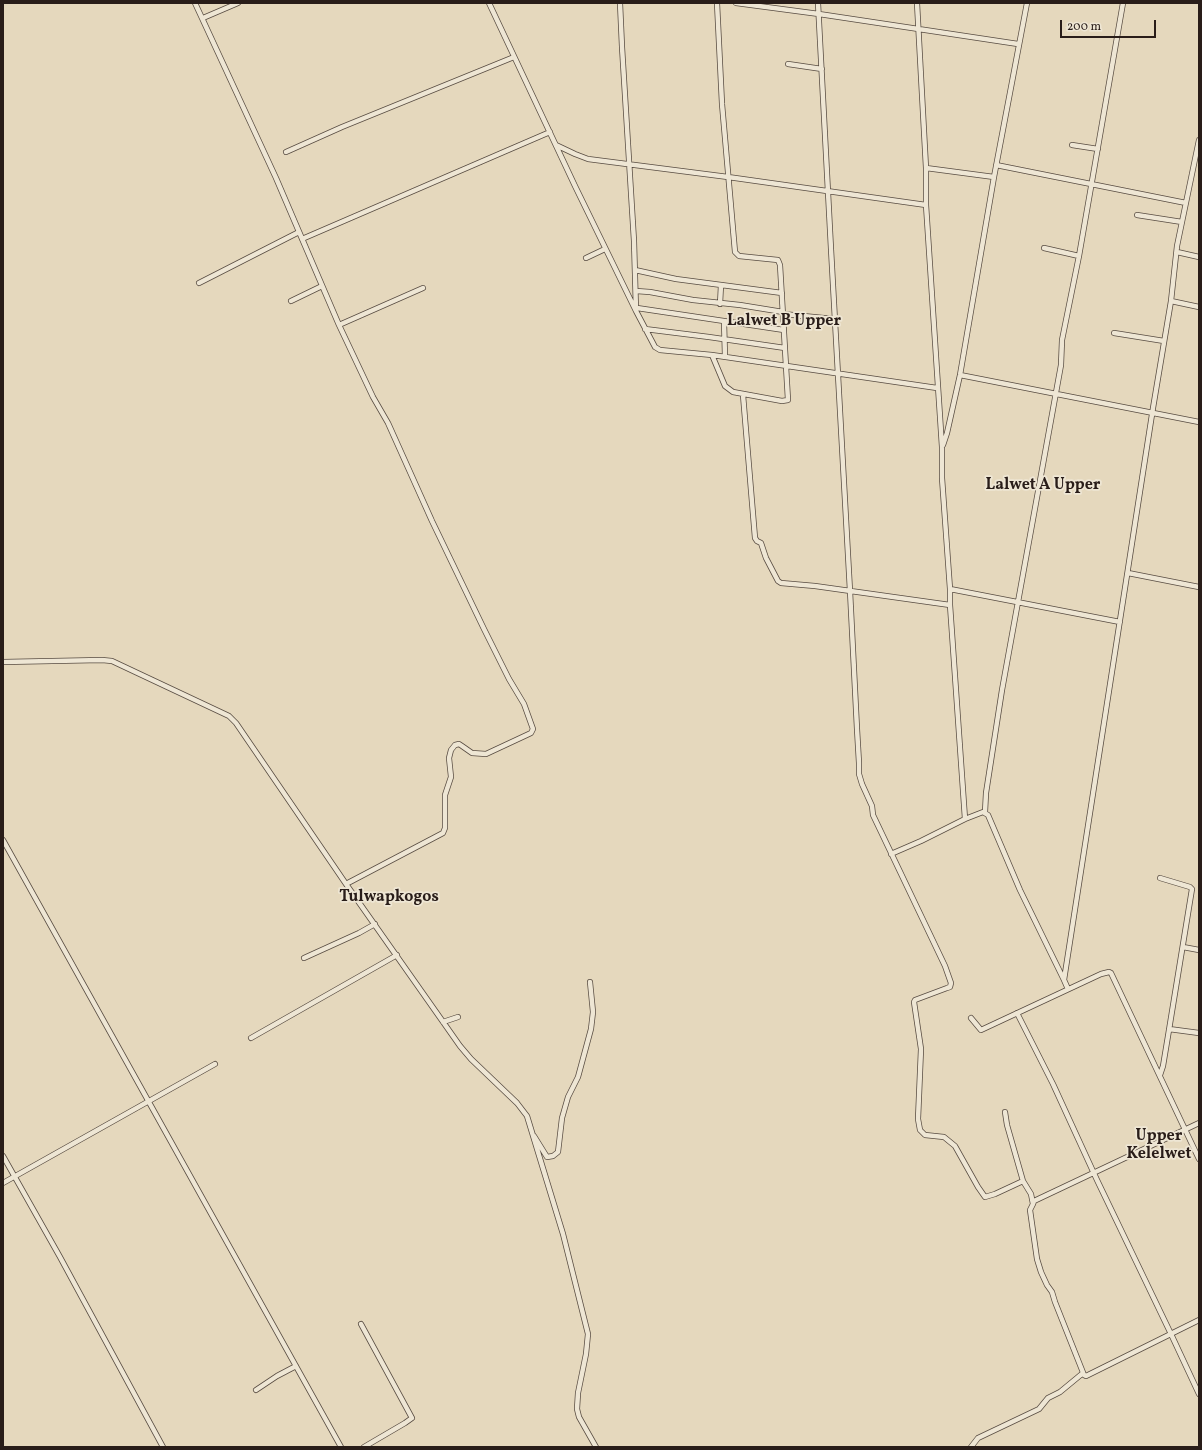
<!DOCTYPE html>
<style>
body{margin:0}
#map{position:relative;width:1202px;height:1450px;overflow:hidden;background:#e5d8bd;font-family:Vollkorn,serif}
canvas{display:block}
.frame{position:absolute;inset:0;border:4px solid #291d19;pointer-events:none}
.scale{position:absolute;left:1060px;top:20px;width:96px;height:18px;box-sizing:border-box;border:2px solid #291d19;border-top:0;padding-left:5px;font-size:12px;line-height:14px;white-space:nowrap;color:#291d19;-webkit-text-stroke:3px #eee6d4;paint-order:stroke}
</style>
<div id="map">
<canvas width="1202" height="1450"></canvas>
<div class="frame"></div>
<div class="scale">200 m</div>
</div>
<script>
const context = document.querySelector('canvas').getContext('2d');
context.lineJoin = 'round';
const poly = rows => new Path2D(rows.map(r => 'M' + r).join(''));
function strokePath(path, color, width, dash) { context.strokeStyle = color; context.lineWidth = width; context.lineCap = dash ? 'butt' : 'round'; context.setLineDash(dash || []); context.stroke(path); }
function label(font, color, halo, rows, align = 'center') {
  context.font = font + ' Vollkorn,serif'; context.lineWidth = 3.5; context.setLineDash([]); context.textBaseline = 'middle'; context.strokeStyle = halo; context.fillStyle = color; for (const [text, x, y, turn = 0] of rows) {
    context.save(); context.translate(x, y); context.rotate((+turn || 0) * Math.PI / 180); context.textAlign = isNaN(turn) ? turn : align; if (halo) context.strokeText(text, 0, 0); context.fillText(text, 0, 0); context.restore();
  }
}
const minor = poly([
 [195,3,276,178,339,325,373,397,388,423,432,521,484,629,509,679,524,704,533,729,531,733,486,754,472,753,462,746,459,744,455,745,451,750,449,758,451,777,445,795,445,828,443,833,346,884],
 [489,3,575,186,636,311,655,347,660,350,712,355,937,388],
 [620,3,622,47,634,241,636,310],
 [736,3,819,14,1018,44],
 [818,3,831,249,850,591,857,729,859,763,859,774,862,784,872,806,873,815,945,966,951,983,950,987,947,988,915,1000,914,1002,921,1049,918,1119,920,1130,925,1135,944,1137,955,1146,978,1187,985,1197,995,1194,1023,1181,1007,1125,1005,1112],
 [917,3,926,168,926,205,942,447,942,478,950,589,950,605,965,819],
 [203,18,238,3],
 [788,64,822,69],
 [556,145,575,154,588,159,728,177,926,205],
 [1072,145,1098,149],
 [286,152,342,127,514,57],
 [996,165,1186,203],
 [926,168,994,177],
 [1137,215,1182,222],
 [302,239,550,132],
 [1044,248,1079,256],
 [1177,252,1199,257],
 [586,258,605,249],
 [635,270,676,279,782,293],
 [199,283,299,232],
 [636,291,650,292,693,300,740,305,783,312],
 [291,301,322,286],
 [1171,301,1199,307],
 [720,304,721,285],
 [637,308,784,330],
 [783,314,834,319],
 [724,321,725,357],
 [339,325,423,288],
 [645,329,709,337,785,348],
 [1114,333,1164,341],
 [712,355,725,386,733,392,782,401,788,400,780,265,778,260,739,256,735,252,722,104,717,3],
 [960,375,1199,422],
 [743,395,755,538,757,541,761,543,766,558,778,581,781,583,815,586,950,605],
 [943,445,947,433,960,375,994,177,1027,3],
 [1128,573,1199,587],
 [950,589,1120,622],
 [3,662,102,660,112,661,229,716,236,723,346,884,460,1046,471,1059,517,1103,527,1116,563,1234,588,1334,586,1354,578,1393,577,1409,579,1417,596,1447],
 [985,812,986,793,1002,690,1061,365,1062,340,1079,256,1123,3],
 [3,840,341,1447],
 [891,854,921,841,965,819,983,812,988,815,1020,890,1064,980,1068,989],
 [1183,947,1199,950],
 [304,958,359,933,375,924],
 [1064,980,1153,408,1171,301,1177,246,1199,140],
 [1017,1013,1053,1084,1097,1180,1171,1334,1199,1394],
 [971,1018,981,1030,1101,974,1109,972,1111,973,1199,1159],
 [443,1022,458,1017],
 [1169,1029,1199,1033],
 [251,1038,397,955],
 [1160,1075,1163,1066,1168,1036,1192,889,1190,887,1160,878],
 [534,1136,547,1157,553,1156,558,1152,562,1118,568,1097,578,1077,591,1029,593,1012,590,982],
 [3,1156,60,1257,163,1447],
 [1023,1181,1031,1194,1033,1204,1030,1210,1037,1259,1041,1272,1047,1285,1052,1292,1055,1302,1084,1375,1086,1376,1199,1320],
 [3,1183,215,1064],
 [1033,1204,1034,1201,1199,1123],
 [361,1324,412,1418,405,1423,364,1447],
 [256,1390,277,1376,296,1366],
 [971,1447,978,1438,1039,1409,1048,1398,1060,1392,1083,1373]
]);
const quarterNames = [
 ["Lalwet B Upper",784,322],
 ["Lalwet A Upper",1043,486],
 ["Tulwapkogos",389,898],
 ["Upper",1159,1137],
 ["Kelelwet",1159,1155]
];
strokePath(minor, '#584c42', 6);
strokePath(minor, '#eee6d4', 4.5);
label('bold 16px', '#291d19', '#eee6d4', quarterNames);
</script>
